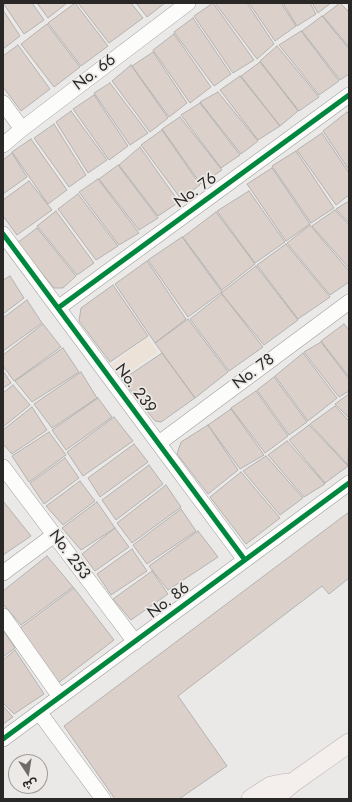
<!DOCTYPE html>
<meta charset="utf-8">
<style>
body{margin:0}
#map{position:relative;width:352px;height:802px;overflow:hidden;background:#ebe9e7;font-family:Jost,"Noto Sans Arabic",sans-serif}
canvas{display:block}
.frame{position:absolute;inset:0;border:4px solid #292827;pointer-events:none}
.north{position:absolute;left:8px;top:754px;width:40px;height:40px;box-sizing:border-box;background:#ece9e6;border:1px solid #9e9c9a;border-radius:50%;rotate:168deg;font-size:11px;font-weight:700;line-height:16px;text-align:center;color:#292827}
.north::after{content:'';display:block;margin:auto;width:14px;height:18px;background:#6d6c6a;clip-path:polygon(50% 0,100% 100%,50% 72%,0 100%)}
</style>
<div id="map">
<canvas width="352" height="802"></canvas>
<div class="frame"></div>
<div class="north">ش</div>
</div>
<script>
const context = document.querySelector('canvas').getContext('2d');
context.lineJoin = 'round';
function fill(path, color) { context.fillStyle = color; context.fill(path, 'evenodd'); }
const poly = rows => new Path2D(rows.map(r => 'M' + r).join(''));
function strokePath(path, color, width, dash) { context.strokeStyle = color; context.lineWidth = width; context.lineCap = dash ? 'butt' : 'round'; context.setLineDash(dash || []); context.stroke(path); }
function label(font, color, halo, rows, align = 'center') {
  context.font = font + ' Jost,sans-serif'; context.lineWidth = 3.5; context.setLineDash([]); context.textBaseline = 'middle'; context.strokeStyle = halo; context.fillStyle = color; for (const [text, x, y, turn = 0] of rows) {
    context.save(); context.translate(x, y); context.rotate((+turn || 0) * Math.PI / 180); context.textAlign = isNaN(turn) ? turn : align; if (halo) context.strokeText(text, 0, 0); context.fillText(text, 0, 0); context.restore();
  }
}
const education = poly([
 [148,337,158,352,120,379,111,365]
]);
const building = poly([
 [3,3,32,3,44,20,24,34,3,3],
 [37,3,67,3,48,18,37,3],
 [75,3,108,46,81,66,48,23,75,3],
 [78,3,131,3,143,18,109,43,78,3],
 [136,3,165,3,147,17,136,3],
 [213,3,254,60,233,73,194,16,213,3],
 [215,3,247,3,274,44,257,59,215,3],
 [249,3,281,3,296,26,275,41,249,3],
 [283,3,310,3,316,14,297,26,283,3],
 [312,3,331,3,318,13,312,3],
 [340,3,349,12,349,47,323,16,340,3],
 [3,10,20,36,3,49,3,10],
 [322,16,349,49,349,74,340,80,302,31,322,16],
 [193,18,231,74,214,86,174,32,193,18],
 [47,24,80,67,54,87,21,44,47,24],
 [301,31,339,81,319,95,279,45,301,31],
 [174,34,211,87,190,103,153,50,174,34],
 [18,45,50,89,21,111,3,87,3,56,18,45],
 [277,46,319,97,299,111,260,61,277,46],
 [153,52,187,103,169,117,132,66,153,52],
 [260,62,298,111,280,126,241,76,260,62],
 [131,65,168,118,150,132,112,81,131,65],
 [240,76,280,126,258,140,220,90,240,76],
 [110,83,148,133,130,145,94,93,110,83],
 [218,92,258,141,241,154,200,102,218,92],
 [94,95,128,146,109,160,73,109,94,95],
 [200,103,240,155,221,168,181,115,200,103],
 [71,111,107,160,88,173,56,122,71,111],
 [347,112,349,115,349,170,323,131,347,112],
 [180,117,222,170,201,184,162,129,180,117],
 [54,124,86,175,69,187,34,138,54,124],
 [162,130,200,185,181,199,141,145,162,130],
 [322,133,349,173,349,195,336,205,297,150,322,133],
 [31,139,67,190,48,204,12,152,31,139],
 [140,147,179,202,158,216,119,165,140,147],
 [296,151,334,208,311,223,272,166,296,151],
 [12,153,27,177,3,194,3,160,12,153],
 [118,165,158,218,139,230,99,179,118,165],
 [272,168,310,224,286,241,247,184,272,168],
 [98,179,139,233,119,245,79,192,98,179],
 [29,181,52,210,17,235,3,216,3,200,29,181],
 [249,191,285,242,255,263,217,211,249,191],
 [78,194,118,246,96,260,58,209,78,194],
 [349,201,349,223,336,209,349,201],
 [335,210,349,225,349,268,312,226,335,210],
 [56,211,94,263,77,275,37,226,56,211],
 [216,212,255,264,222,290,183,237,216,212],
 [310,225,349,271,349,282,330,295,287,243,310,225],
 [37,228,76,276,63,288,54,288,17,243,37,228],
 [182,237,222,292,188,317,148,260,182,237],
 [286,244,330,297,298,319,257,265,286,244],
 [147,261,186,319,155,343,115,284,147,261],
 [256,266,298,320,264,345,221,293,256,266],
 [10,276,24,298,3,314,3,280,10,276],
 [113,285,148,336,110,362,79,321,81,308,113,285],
 [222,294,263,347,229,371,190,319,222,294],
 [27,300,42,323,3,351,3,318,27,300],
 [188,319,228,372,195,398,155,343,188,319],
 [43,324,61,347,14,381,3,366,3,355,43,324],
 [344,324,349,330,349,377,321,341,344,324],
 [321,342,349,379,349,391,339,397,304,352,321,342],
 [63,348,79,372,32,402,15,381,63,348],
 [162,353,195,398,161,422,155,421,122,380,162,353],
 [303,353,337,398,308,421,275,376,303,353],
 [3,371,11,383,3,388,3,371],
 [81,372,97,398,52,428,34,404,81,372],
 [274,377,307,422,289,435,257,390,274,377],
 [13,385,30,405,3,427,3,393,13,385],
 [256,391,288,436,265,453,231,408,256,391],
 [349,394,349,418,335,404,349,394],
 [98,398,112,417,66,450,52,430,98,398],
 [335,406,349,421,348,465,310,424,335,406],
 [32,407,47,430,12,454,3,444,3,430,32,407],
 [231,409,264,455,240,469,208,425,231,409],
 [114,417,133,441,83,476,67,452,114,417],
 [208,425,238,470,208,494,177,454,181,442,208,425],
 [309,425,348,466,325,483,289,440,309,425],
 [49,432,66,455,29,482,12,456,49,432],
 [287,441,325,484,304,497,268,455,287,441],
 [134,444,148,462,100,497,88,478,134,444],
 [266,456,303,498,280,515,243,471,266,456],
 [65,458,79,478,44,504,30,483,65,458],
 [149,465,163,484,116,520,102,500,149,465],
 [241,472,280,518,246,544,210,497,241,472],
 [80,481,95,501,63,525,46,506,80,481],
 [166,485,181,507,132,543,117,523,166,485],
 [3,501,31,536,3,555,3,501],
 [97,502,115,528,81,550,62,528,97,502],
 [181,509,196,531,147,564,133,545,181,509],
 [349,512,349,578,329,594,322,586,178,696,227,766,179,799,115,799,64,726,349,512],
 [115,528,129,547,95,571,82,554,115,528],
 [198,531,218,557,168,590,149,566,198,531],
 [132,549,147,571,111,595,97,574,132,549],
 [47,556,73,587,21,625,3,604,3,591,47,556],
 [152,571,168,594,131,620,113,599,152,571],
 [74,588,114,640,58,683,20,628,74,588],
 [3,630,15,648,3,657,3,630],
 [15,650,44,694,14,714,3,703,3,660,15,650],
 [3,706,13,717,3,724,3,706]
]);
const minor = poly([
 [3,103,22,129],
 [3,145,22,129,188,3],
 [3,234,245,560],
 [58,308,349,95],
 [159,443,349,302],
 [3,467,135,642],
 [3,573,54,535],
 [3,616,60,697],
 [39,712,103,799],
 [3,739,349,483]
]);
const major = poly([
 [251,799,271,786,286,783],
 [273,799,295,781,349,743]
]);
const cycleway = poly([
 [3,234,245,560],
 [58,308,349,95],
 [3,739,349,483]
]);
const streetNames = [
 ["No. 66",95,73,-37],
 ["No. 76",196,191,-36],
 ["No. 78",254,372,-37],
 ["No. 239",135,389,53],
 ["No. 253",69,555,53],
 ["No. 86",169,601,-37]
];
fill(education, '#ede2d8');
fill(building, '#dcd1ca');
strokePath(building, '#b3b2b1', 1);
strokePath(minor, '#a09f9e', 16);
strokePath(major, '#beb3b1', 20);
strokePath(minor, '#fcfcfb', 15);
strokePath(major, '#f4eeed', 19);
strokePath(cycleway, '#00873e', 5);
label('16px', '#292827', '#ece9e6', streetNames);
</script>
